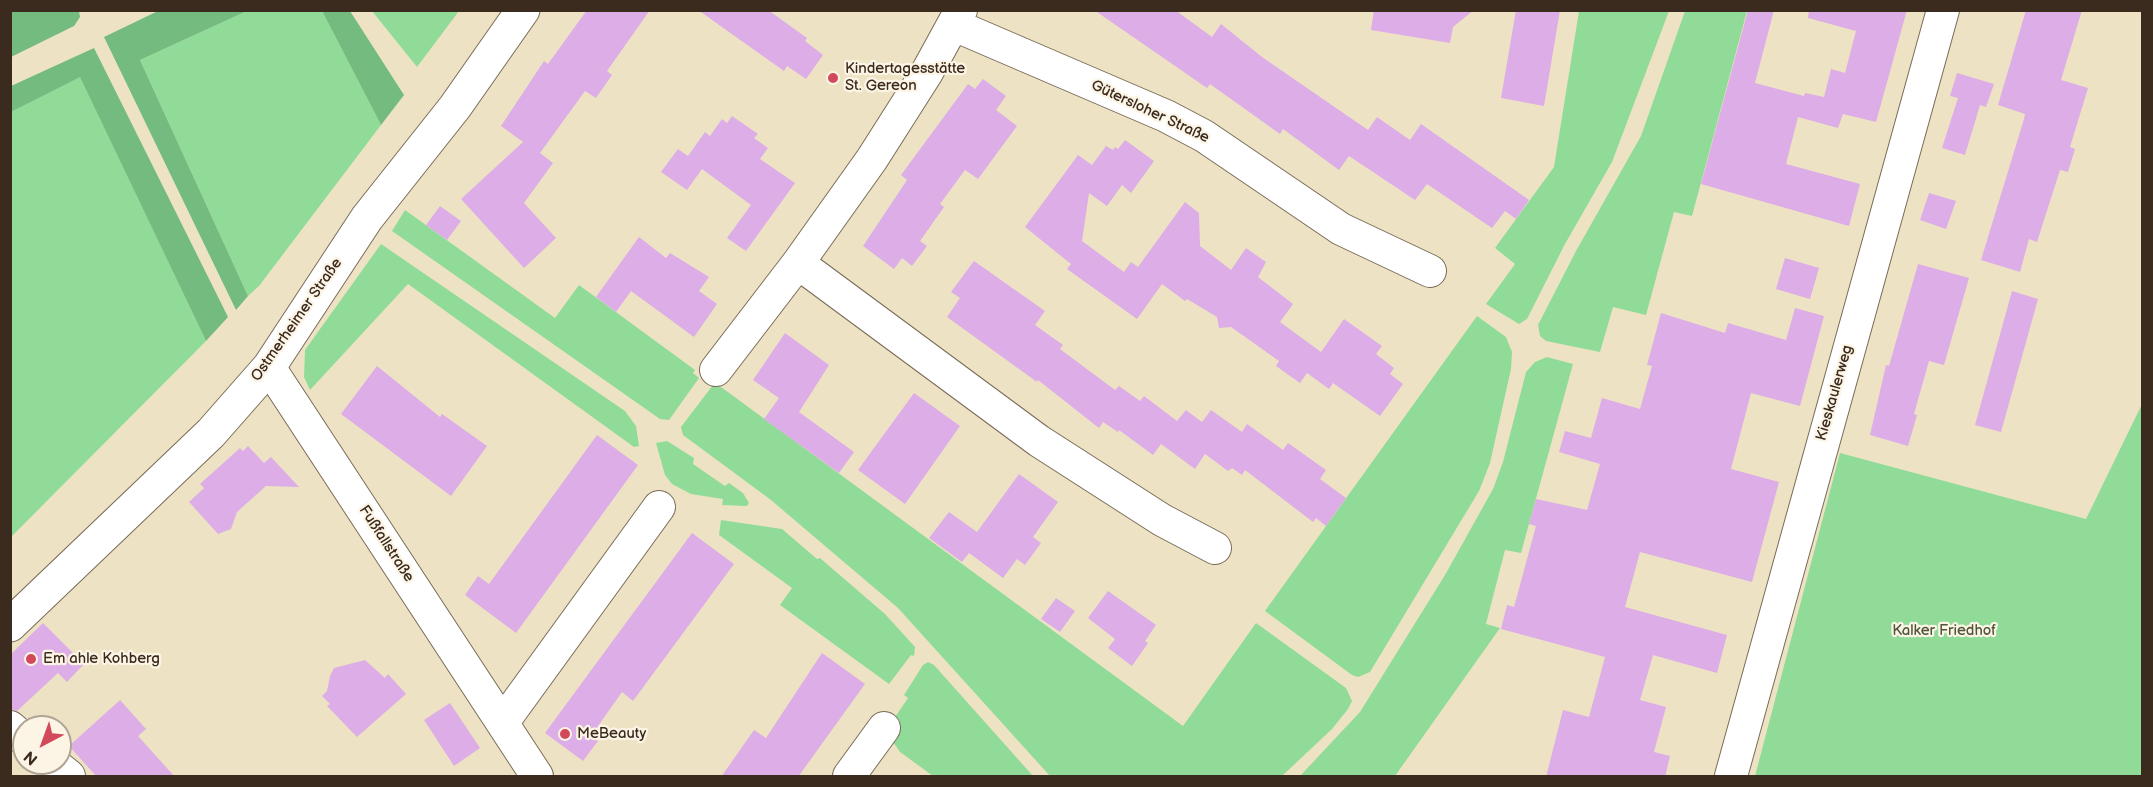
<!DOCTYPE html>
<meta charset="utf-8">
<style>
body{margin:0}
#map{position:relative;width:2153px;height:787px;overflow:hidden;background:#ede3c4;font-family:"Balsamiq Sans",sans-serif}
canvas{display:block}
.frame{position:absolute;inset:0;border:12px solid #3b2a1e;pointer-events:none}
.north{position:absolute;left:12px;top:715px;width:60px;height:60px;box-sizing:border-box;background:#fcf5e5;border:2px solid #afa495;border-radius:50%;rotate:221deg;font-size:16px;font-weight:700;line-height:24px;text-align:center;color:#3b2a1e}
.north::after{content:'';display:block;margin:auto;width:21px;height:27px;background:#d1495b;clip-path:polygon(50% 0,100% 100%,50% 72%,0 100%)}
</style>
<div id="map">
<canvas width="2153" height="787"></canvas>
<div class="frame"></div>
<div class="north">N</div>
</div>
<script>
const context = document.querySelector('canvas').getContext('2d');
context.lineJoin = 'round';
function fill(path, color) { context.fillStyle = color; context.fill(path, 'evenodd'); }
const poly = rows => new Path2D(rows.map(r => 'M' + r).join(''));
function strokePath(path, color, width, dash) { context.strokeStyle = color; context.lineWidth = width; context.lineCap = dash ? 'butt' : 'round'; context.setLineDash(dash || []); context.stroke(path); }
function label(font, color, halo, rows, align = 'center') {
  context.font = font + ' "Balsamiq Sans",sans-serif'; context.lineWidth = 4.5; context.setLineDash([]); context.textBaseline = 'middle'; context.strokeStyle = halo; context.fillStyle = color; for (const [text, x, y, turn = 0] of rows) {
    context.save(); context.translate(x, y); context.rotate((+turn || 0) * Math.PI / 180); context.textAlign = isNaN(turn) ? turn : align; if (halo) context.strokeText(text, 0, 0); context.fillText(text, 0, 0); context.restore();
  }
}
const green = poly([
 [247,11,322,11,381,125,259,286,248,296,140,60],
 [372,11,459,11,417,67],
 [1579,11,1669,11,1612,162,1565,244,1527,319,1519,324,1486,304,1515,264,1495,248,1554,167],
 [1685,11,1747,11,1692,216,1674,212,1646,315,1613,307,1600,352,1546,341,1540,336,1538,325,1576,251,1641,136],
 [80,76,206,341,11,537,11,112],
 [405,210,555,318,579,285,695,370,693,373,699,378,669,420,660,419,392,231],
 [381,244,625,411,636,426,639,446,634,447,408,284,310,390,304,377,305,350],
 [1477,316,1506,337,1512,352,1511,369,1490,463,1479,491,1370,672,1358,677,1352,675,1265,611],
 [1547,357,1573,364,1521,553,1505,550,1486,624,1500,628,1395,776,1300,776,1360,712,1445,575,1493,489,1503,462,1526,372,1535,362],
 [713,385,721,387,1183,726,1256,623,1346,688,1352,701,1348,709,1332,729,1282,776,1050,776,898,608,771,500,683,435,681,427],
 [2142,404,2142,776,1755,776,1840,453,2086,519],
 [667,441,694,458,693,464,725,486,729,483,743,493,749,503,747,506,722,505,723,499,691,494,672,484,665,475,656,443],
 [721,520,782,529,817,559,820,558,885,614,915,647,914,656,911,655,889,684,780,605,792,588,719,535],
 [928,662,934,665,1033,776,933,776,900,752,893,742,893,720,908,698,904,695,923,665]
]);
const forest = poly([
 [11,10,79,11,80,17,74,26,11,57],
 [158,11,247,11,140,60,248,296,236,310,104,37],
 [322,11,350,11,404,95,381,125],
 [94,48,228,317,206,341,80,77,11,112,11,86]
]);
const building = poly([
 [587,10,650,10,607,71,612,75,596,98,585,91,540,153,553,163,524,203,556,238,524,268,461,199,523,142,501,126,544,61,548,64],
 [698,10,768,10,807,38,805,41,823,55,806,79,787,66,784,71],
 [1094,10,1175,10,1212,37,1221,24,1262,57,1368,130,1377,117,1410,140,1421,124,1529,200,1516,219,1505,211,1492,228,1427,184,1415,200,1349,156,1339,170,1283,129,1280,134,1210,84,1207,88],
 [1374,10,1474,10,1453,27,1450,43,1371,30],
 [1516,10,1560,10,1544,106,1501,98],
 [1748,10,1774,10,1755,83,1804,96,1805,93,1824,97,1831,69,1845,73,1856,31,1808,18,1809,10,1907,10,1876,122,1843,114,1838,128,1798,117,1786,164,1860,184,1849,226,1701,184],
 [2026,10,2082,10,2061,80,2088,88,2070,147,2075,149,2068,172,2060,170,2037,242,2029,239,2020,272,1981,260,2024,119,2025,114,1998,105],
 [1957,73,1994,84,1986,107,1980,105,1965,155,1942,148,1958,98,1950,96],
 [983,79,1006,96,996,110,1017,126,978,179,965,170,940,204,944,207,920,241,927,246,912,266,902,258,894,269,863,246,907,180,901,175,968,84,975,89],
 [732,116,758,134,754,138,768,148,760,159,795,183,746,251,727,238,751,205,702,169,687,190,661,172,678,149,688,156,705,132,710,136,722,119,727,123],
 [1125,140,1154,161,1131,193,1122,185,1107,206,1089,193,1082,241,1124,272,1131,262,1138,267,1185,202,1199,213,1200,246,1231,270,1246,248,1266,262,1258,277,1293,304,1280,322,1321,352,1344,319,1382,346,1376,354,1394,368,1390,374,1403,384,1380,416,1333,383,1329,389,1307,373,1300,383,1276,366,1279,361,1231,327,1219,328,1217,317,1187,299,1185,301,1162,284,1137,319,1067,269,1071,264,1025,227,1078,155,1092,165,1106,146,1113,150,1115,147,1118,149],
 [1929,193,1956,201,1946,229,1920,220],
 [440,206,461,221,447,240,426,225],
 [639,237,666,258,670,253,709,277,699,291,717,304,694,337,631,291,616,312,596,297],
 [1785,258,1819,268,1810,299,1776,289],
 [974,261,1045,311,1035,325,1063,345,1060,349,1115,390,1119,386,1140,401,1144,396,1177,421,1186,410,1202,422,1211,410,1242,432,1247,424,1283,450,1288,443,1326,470,1320,479,1346,498,1326,526,1316,518,1313,522,1245,470,1242,475,1232,468,1228,471,1205,454,1195,469,1161,444,1153,455,1119,430,1118,432,1103,422,1099,428,1038,380,1037,382,947,317,960,298,951,292],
 [1918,264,1969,278,1944,365,1929,361,1914,414,1917,415,1908,446,1870,435,1886,365,1889,366],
 [2012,291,2038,299,2001,432,1975,425],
 [1795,308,1824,316,1800,406,1751,393,1731,469,1779,482,1752,582,1640,552,1625,607,1727,635,1717,673,1653,655,1640,700,1666,707,1654,752,1670,756,1665,777,1546,777,1563,710,1589,717,1605,657,1501,629,1507,605,1514,607,1536,526,1529,524,1536,499,1587,510,1600,464,1559,452,1565,431,1591,438,1602,398,1640,409,1652,366,1647,365,1661,313,1725,333,1728,323,1786,340],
 [785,333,829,365,799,412,854,452,839,473,764,419,779,398,753,380],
 [377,366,440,417,442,414,487,446,451,496,341,414],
 [914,393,960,426,905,504,858,470],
 [597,435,638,465,516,633,465,595,478,576,489,584],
 [248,446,264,463,271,457,299,487,266,486,237,512,231,529,218,534,189,502,204,488,200,484,240,448,243,451],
 [1019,474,1058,502,1033,537,1041,543,1025,565,1017,559,1003,578,969,553,962,562,929,538,949,512,977,532],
 [692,533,734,564,633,701,622,692,591,736,598,741,583,761,545,733],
 [1108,591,1156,625,1145,641,1148,643,1132,666,1108,648,1115,639,1088,618],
 [1056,598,1075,611,1060,632,1041,619],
 [43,623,84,664,67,682,58,673,17,711,10,709,10,655],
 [822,653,865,684,798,777,721,777,754,730,766,738],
 [365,660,385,678,388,674,406,694,357,737,327,706,330,704,322,696,327,691,330,676,334,668],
 [120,700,146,729,138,736,175,777,97,777,69,746],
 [450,703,480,748,454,766,424,720]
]);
const street = poly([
 [954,25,1166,116,1204,136,1341,229,1430,271],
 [798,263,1039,441,1162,520,1215,548],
 [269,367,537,776],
 [716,370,798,263,872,159,926,74,961,10],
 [503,722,659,507],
 [10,727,24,739],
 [53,763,69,776],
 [849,776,884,728],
 [1731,776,1943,10]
]);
const secondary = poly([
 [10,625,211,433,269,367,367,218,455,107,523,10]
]);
const markers = [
 [833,78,6,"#d1495b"],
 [31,659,6,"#d1495b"],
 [565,734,6,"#d1495b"]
];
const poiNames = [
 ["Kindertagesstätte",845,69],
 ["St. Gereon",845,86],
 ["Em ahle Kohberg",43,659],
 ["MeBeauty",577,734]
];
const streetNames = [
 ["Gütersloher Straße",1150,112,25],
 ["Ostmerheimer Straße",297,320,-55],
 ["Kieskaulerweg",1835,393,-74],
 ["Fußfallstraße",386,544,57]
];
const parkNames = [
 ["Kalker Friedhof",1944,631]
];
fill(green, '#90db98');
fill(forest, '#74bb80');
fill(building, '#dcade6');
strokePath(street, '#796b58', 34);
strokePath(secondary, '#796b58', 35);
strokePath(street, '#fff', 32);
strokePath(secondary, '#fff', 33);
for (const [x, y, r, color] of markers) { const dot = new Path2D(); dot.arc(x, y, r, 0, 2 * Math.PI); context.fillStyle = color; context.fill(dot); strokePath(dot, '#fcf5e5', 2); }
label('15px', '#3b2a1e', '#fcf5e5', poiNames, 'left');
label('15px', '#3b2a1e', '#fcf5e5', streetNames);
label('15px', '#50563c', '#fcf5e5', parkNames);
</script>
